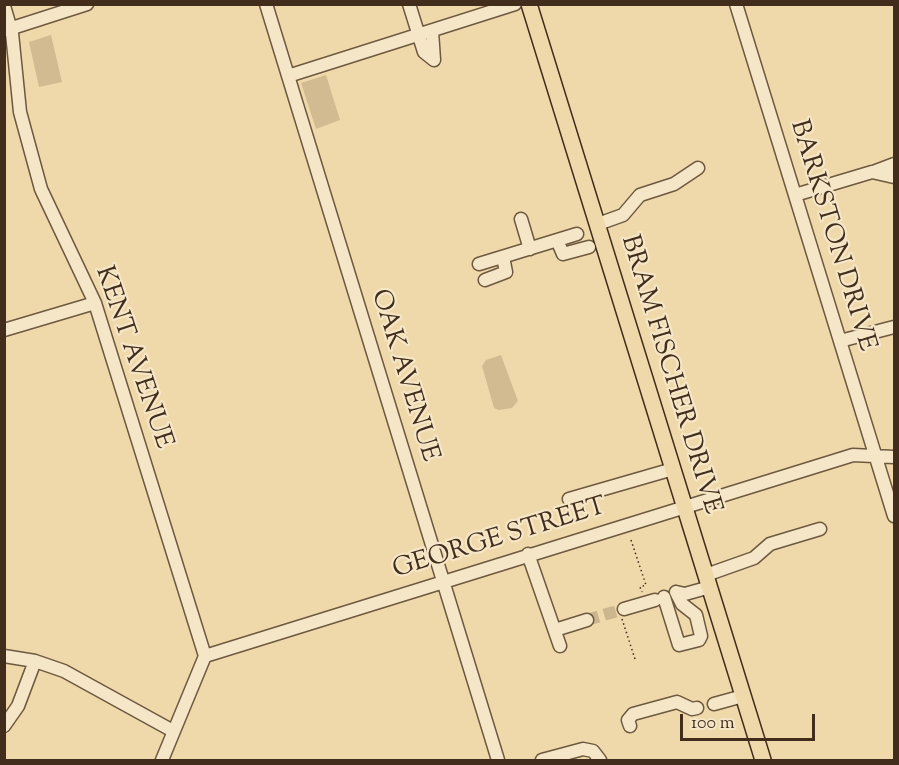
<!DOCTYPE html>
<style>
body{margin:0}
#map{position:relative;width:899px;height:765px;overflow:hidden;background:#efd8a9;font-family:"Sorts Mill Goudy",serif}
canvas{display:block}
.frame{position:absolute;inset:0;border:6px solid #422d1d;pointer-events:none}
.scale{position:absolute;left:680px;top:714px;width:135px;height:27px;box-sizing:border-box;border:3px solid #422d1d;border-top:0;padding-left:8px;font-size:18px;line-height:21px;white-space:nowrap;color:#422d1d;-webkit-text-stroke:4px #f5e6c7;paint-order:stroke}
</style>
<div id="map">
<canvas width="899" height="765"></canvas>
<div class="frame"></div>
<div class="scale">100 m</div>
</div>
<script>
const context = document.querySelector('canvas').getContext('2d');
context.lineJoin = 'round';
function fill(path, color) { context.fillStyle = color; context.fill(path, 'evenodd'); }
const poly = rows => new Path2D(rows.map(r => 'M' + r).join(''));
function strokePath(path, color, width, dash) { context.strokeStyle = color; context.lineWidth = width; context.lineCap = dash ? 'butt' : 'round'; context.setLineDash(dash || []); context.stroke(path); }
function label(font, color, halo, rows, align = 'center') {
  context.font = font + ' "Sorts Mill Goudy",serif'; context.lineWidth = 4.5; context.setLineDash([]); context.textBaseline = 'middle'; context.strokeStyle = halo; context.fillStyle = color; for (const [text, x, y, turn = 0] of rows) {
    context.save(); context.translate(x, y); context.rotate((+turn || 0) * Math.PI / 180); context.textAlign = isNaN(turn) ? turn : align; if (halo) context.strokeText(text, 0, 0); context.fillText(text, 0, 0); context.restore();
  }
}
const green = poly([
 [51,35,62,82,39,87,29,42],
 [326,75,340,120,316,129,301,83],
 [501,355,518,401,512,408,499,410,494,408,482,366,486,360]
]);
const minorTunnel = poly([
 [587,620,624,609]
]);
const path = poly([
 [631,540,646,585,640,587,642,592],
 [622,619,635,659]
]);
const minor = poly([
 [266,4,498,760],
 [409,4,424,52,434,60,432,31],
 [736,4,894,516],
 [4,6,12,33,20,112,41,189,95,303,205,656],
 [6,30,87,4],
 [288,76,515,4],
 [873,172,894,164],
 [795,195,872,172,894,177],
 [521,219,530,249],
 [598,224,623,215,640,195,674,184,698,168],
 [557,240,563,254,589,247],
 [479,264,577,234],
 [485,280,506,272,503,257],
 [4,330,95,303],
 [840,341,894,327],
 [569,499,673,469],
 [528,554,560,646],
 [706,575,754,558,770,544,820,529],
 [676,592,685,594,710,587],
 [664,597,679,645,699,640,701,636,696,615,682,604,676,592],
 [624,609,655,600],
 [555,630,587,620],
 [4,656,35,661,64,671,173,731],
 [205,656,853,455,894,457],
 [714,704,743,696],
 [4,726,18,706,35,661],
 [630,726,628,720,633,714,677,702,692,709,697,708],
 [162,760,205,656],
 [542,760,583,749,593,751,600,760]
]);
const major = poly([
 [529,4,763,760]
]);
const streetNames = [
 ["BARKSTON DRIVE",831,236,73],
 ["KENT AVENUE",132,358,71],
 ["BRAM FISCHER DRIVE",669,375,73],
 ["OAK AVENUE",403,376,73],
 ["GEORGE STREET",500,540,-17]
];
fill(green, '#d2bb91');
strokePath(minorTunnel, '#ccb68d', 12, [12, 6]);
strokePath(minor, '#6d5840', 15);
strokePath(major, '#422d1d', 18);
strokePath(path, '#422d1d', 1.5, [1.5, 3]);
strokePath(minor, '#f5e6c7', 12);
strokePath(major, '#efd8a9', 15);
label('26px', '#422d1d', '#f5e6c7', streetNames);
</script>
